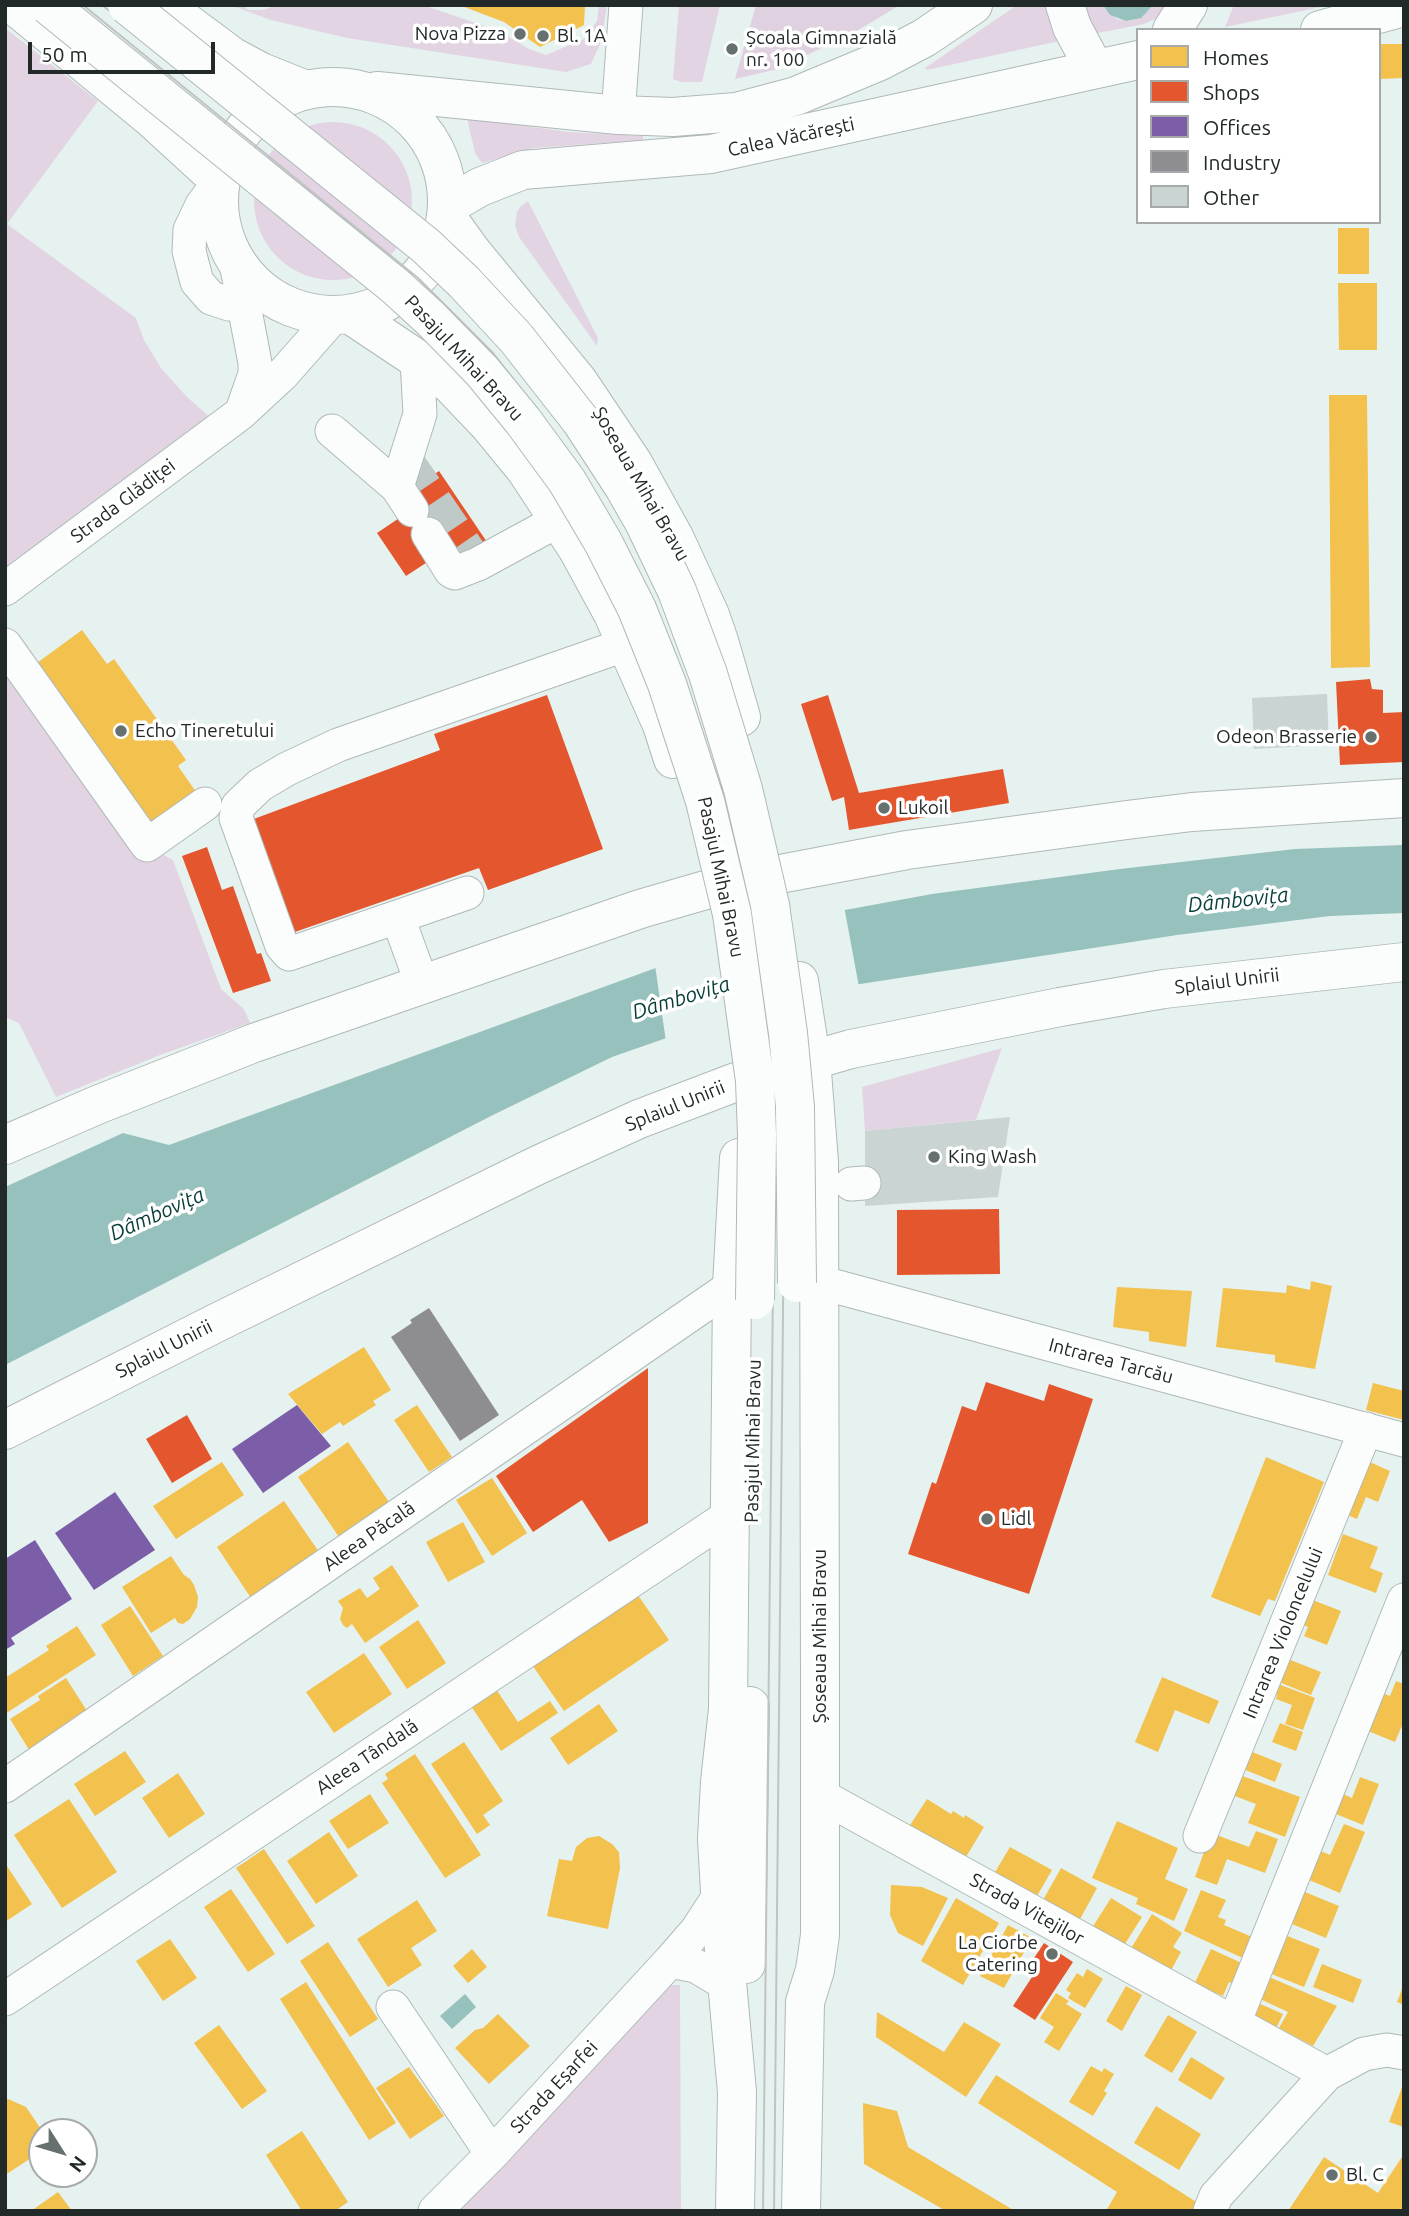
<!DOCTYPE html>
<meta charset="utf-8">
<style>
body{margin:0}
#map{position:relative;width:1409px;height:2216px;overflow:hidden;background:#e6f2f0;font-family:Ubuntu,sans-serif}
canvas{display:block}
.frame{position:absolute;inset:0;border:7px solid #212a29;pointer-events:none}
.legend{position:absolute;left:1136px;top:28px;width:245px;height:196px;box-sizing:border-box;background:#fff;border:2px solid #a6aaa9;margin:0;padding:9px 12px;list-style:none;font-size:21px;color:#212a29}
.legend li{display:flex;align-items:center;gap:14px;height:35px}
.legend b{width:35px;border:2px solid #a6aaa9}
.north{position:absolute;left:28px;top:2118px;width:70px;height:70px;box-sizing:border-box;background:#fff;border:2px solid #a6aaa9;border-radius:50%;rotate:127deg;font-size:19px;font-weight:700;line-height:28px;text-align:center;color:#212a29}
.north::after{content:'';display:block;margin:auto;width:24px;height:32px;background:#66706f;clip-path:polygon(50% 0,100% 100%,50% 72%,0 100%)}
.scale{position:absolute;left:28px;top:42px;width:187px;height:32px;box-sizing:border-box;border:4px solid #212a29;border-top:0;padding-left:9px;font-size:21px;line-height:24px;white-space:nowrap;color:#212a29;-webkit-text-stroke:5px #fff;paint-order:stroke}
</style>
<div id="map">
<canvas width="1409" height="2216"></canvas>
<div class="frame"></div>
<ul class="legend">
<li><b style="height:19px;background:#f2c14e"></b>Homes</li>
<li><b style="height:19px;background:#e4572e"></b>Shops</li>
<li><b style="height:19px;background:#7b5ea7"></b>Offices</li>
<li><b style="height:19px;background:#8d8d92"></b>Industry</li>
<li><b style="height:19px;background:#cad4d3"></b>Other</li>
</ul>
<div class="north">N</div>
<div class="scale">50 m</div>
</div>
<script>
const context = document.querySelector('canvas').getContext('2d');
context.lineJoin = 'round';
function fill(path, color) { context.fillStyle = color; context.fill(path, 'evenodd'); }
const poly = rows => new Path2D(rows.map(r => 'M' + r).join(''));
function strokePath(path, color, width, dash) { context.strokeStyle = color; context.lineWidth = width; context.lineCap = dash ? 'butt' : 'round'; context.setLineDash(dash || []); context.stroke(path); }
function label(font, color, halo, rows, align = 'center') {
  context.font = font + ' Ubuntu,sans-serif'; context.lineWidth = 7; context.setLineDash([]); context.textBaseline = 'middle'; context.strokeStyle = halo; context.fillStyle = color; for (const [text, x, y, turn = 0] of rows) {
    context.save(); context.translate(x, y); context.rotate((+turn || 0) * Math.PI / 180); context.textAlign = isNaN(turn) ? turn : align; if (halo) context.strokeText(text, 0, 0); context.fillText(text, 0, 0); context.restore();
  }
}
const green = poly([
 [230,5,243,5,248,10,263,10,278,5,423,5,499,31,529,49,546,55,584,39,597,21,599,5,607,5,601,42,591,64,566,72,347,38,271,20],
 [679,5,720,5,702,82,681,82,673,79],
 [1017,5,1055,5,1064,40,927,70,925,68],
 [1084,5,1103,5,1117,19,1126,21,1134,20,1153,5,1174,5,1164,15,1144,24,1093,34],
 [1234,5,1331,5,1225,27],
 [5,28,98,101,7,224,136,318,144,340,161,368,187,397,211,418,5,567],
 [467,118,569,132,643,136,643,140,534,148,482,163,475,153],
 '254 201a79 79 0 1 1 158 0a79 79 0 1 1-158 0Z',
 [528,201,598,338,597,346,519,237,515,225,517,212,521,206],
 [5,645,147,845,173,860,221,989,244,1009,250,1023,160,1055,56,1097,19,1023,5,1017],
 [1002,1048,976,1120,865,1131,862,1087],
 [669,1985,680,1985,681,2211,450,2211]
]);
const forest = poly([
 [756,5,900,5,855,32,778,69,735,79]
]);
const water = poly([
 [1103,5,1153,5,1141,18,1126,21,1110,15],
 [1404,845,1404,913,1330,916,1177,935,841,987,698,1027,612,1057,493,1115,5,1365,5,1187,123,1133,169,1145,675,961,818,915,932,894,1120,869,1295,849],
 [465,1994,476,2007,452,2029,440,2016]
]);
const pier = poly([
 [844,906,859,987,842,990,699,1030,666,1042,655,965,817,911]
]);
const homes = poly([
 [459,5,585,5,584,25,540,47,504,22],
 [1379,44,1404,44,1404,78,1379,79],
 [1338,228,1369,228,1369,274,1338,274],
 [1338,283,1377,283,1377,350,1339,350],
 [1329,395,1367,395,1370,667,1331,668],
 [82,630,107,664,114,659,186,760,178,766,201,799,151,836,30,668],
 [1311,1281,1332,1286,1315,1369,1275,1362,1275,1355,1216,1347,1223,1288,1286,1293,1287,1285,1310,1290],
 [1117,1287,1192,1291,1186,1347,1149,1341,1149,1332,1113,1327],
 [364,1347,391,1390,373,1401,376,1405,343,1426,340,1422,322,1434,288,1394],
 [1373,1383,1404,1391,1404,1420,1366,1410],
 [417,1405,452,1457,429,1472,394,1420],
 [348,1442,391,1505,341,1540,298,1477],
 [1266,1457,1324,1482,1275,1601,1268,1599,1260,1616,1211,1597],
 [1363,1459,1390,1471,1378,1502,1366,1497,1357,1519,1340,1512],
 [222,1462,244,1495,176,1539,153,1506],
 [492,1478,527,1533,492,1556,456,1500],
 [284,1501,319,1552,251,1598,217,1547],
 [463,1522,485,1562,448,1582,426,1542],
 [1343,1534,1378,1547,1370,1568,1383,1573,1376,1593,1328,1575],
 [171,1556,184,1575,190,1579,194,1585,198,1597,197,1607,190,1619,183,1624,178,1623,175,1618,151,1633,122,1587],
 [392,1565,419,1606,365,1643,352,1624,347,1628,343,1625,340,1619,343,1608,338,1601,360,1588,367,1598,380,1589,373,1578],
 [633,1588,669,1640,564,1711,528,1659],
 [1310,1599,1341,1611,1327,1645,1304,1636,1308,1627,1300,1624],
 [130,1606,163,1656,133,1676,101,1625],
 [418,1620,446,1663,407,1689,379,1647],
 [77,1626,96,1655,5,1714,5,1678,49,1650,46,1646],
 [364,1653,392,1694,334,1733,306,1692],
 [1288,1659,1321,1672,1311,1695,1279,1682],
 [1162,1677,1219,1701,1209,1724,1175,1710,1158,1752,1135,1742],
 [66,1678,87,1711,31,1753,10,1719,40,1700,38,1696],
 [1396,1681,1404,1684,1404,1721,1395,1742,1363,1729,1377,1691,1390,1696],
 [1273,1682,1315,1698,1303,1730,1285,1724,1292,1705,1276,1699,1277,1695,1269,1692],
 [492,1683,518,1722,550,1701,558,1713,501,1751,467,1700],
 [599,1704,618,1731,568,1765,550,1738],
 [1280,1723,1303,1732,1296,1751,1272,1742],
 [464,1742,503,1801,483,1815,490,1825,477,1834,431,1764],
 [125,1751,146,1782,95,1816,74,1784],
 [1250,1751,1282,1764,1275,1782,1243,1769],
 [415,1754,481,1855,445,1878,382,1783,388,1779,385,1774],
 [178,1773,205,1814,169,1838,142,1798],
 [1240,1775,1300,1797,1285,1837,1248,1823,1256,1804,1232,1795],
 [1360,1777,1379,1784,1363,1825,1326,1810,1334,1790,1352,1798],
 [370,1794,389,1823,348,1849,329,1821],
 [69,1799,117,1872,62,1908,14,1835],
 [927,1799,951,1814,953,1811,964,1818,965,1815,984,1827,960,1867,905,1833],
 [1117,1821,1178,1848,1165,1879,1188,1889,1174,1921,1136,1904,1138,1898,1092,1878],
 [1344,1824,1365,1832,1340,1893,1302,1877,1314,1848,1330,1855],
 [1256,1831,1278,1839,1265,1873,1227,1859,1217,1885,1195,1877,1211,1833,1249,1847],
 [329,1832,358,1876,316,1904,287,1861],
 [599,1836,612,1844,619,1852,620,1868,608,1929,547,1916,559,1859,572,1861,576,1847,587,1838],
 [1010,1847,1052,1870,1033,1903,991,1879],
 [264,1849,315,1926,287,1944,236,1868],
 [5,1863,32,1904,5,1922],
 [1061,1868,1097,1888,1079,1921,1043,1900],
 [891,1885,922,1887,948,1898,923,1946,898,1933,890,1915],
 [231,1889,275,1954,248,1972,204,1907],
 [1201,1890,1226,1900,1218,1917,1226,1920,1224,1925,1257,1939,1247,1960,1184,1931],
 [1300,1890,1339,1906,1326,1938,1287,1922],
 [956,1898,999,1923,963,1985,921,1961],
 [1111,1898,1142,1917,1123,1947,1092,1928],
 [417,1900,437,1931,411,1948,422,1965,388,1987,357,1939],
 [1152,1914,1182,1933,1173,1947,1181,1952,1169,1974,1130,1950],
 [1008,1925,1032,1938,1004,1988,980,1976],
 [1285,1935,1320,1949,1304,1987,1269,1973],
 [170,1939,197,1978,163,2001,136,1961],
 [328,1942,378,2019,350,2037,300,1961],
 [472,1949,487,1967,468,1983,453,1966],
 [1211,1949,1246,1965,1236,1985,1229,1982,1223,1996,1216,1993,1211,2005,1189,1995],
 [1322,1964,1362,1980,1353,2003,1313,1987],
 [1087,1969,1103,1979,1085,2008,1068,1998,1071,1993,1066,1990,1077,1973,1083,1977],
 [1269,1977,1337,2006,1313,2046,1279,2028,1288,2012,1258,1998],
 [306,1982,396,2123,369,2140,280,1999],
 [1404,1984,1404,2005,1397,2002],
 [1126,1986,1142,1995,1122,2031,1106,2021],
 [1056,1993,1069,2001,1066,2004,1082,2014,1059,2051,1044,2042,1054,2027,1040,2018],
 [1256,2002,1283,2014,1271,2039,1245,2026],
 [877,2012,944,2052,964,2022,1001,2044,966,2097,876,2037],
 [498,2014,530,2046,489,2084,455,2048,475,2030,483,2028],
 [1168,2015,1197,2032,1172,2073,1144,2056],
 [219,2025,267,2091,242,2109,194,2043],
 [1191,2057,1225,2078,1211,2100,1178,2080],
 [1091,2066,1102,2072,1104,2068,1114,2074,1104,2091,1107,2093,1093,2116,1069,2102],
 [409,2067,444,2116,410,2139,376,2088],
 [996,2075,1198,2203,1196,2211,1106,2211,1117,2192,978,2103],
 [1404,2082,1404,2127,1389,2122],
 [8,2099,26,2107,43,2132,42,2151,5,2175,5,2101],
 [863,2103,897,2111,908,2147,1015,2211,946,2211,864,2164],
 [1156,2106,1201,2134,1179,2170,1134,2143],
 [302,2131,348,2202,335,2211,302,2211,266,2155],
 [1404,2154,1404,2211,1288,2211,1324,2157,1378,2193],
 [58,2192,72,2211,31,2211]
]);
const shops = poly([
 [439,471,489,545,460,564,432,559,406,576,377,533,420,504,411,490],
 [1370,679,1372,689,1383,690,1383,713,1404,712,1404,762,1340,765,1336,682],
 [547,695,603,849,488,890,479,868,292,933,251,820,440,750,434,734],
 [828,695,859,793,1003,769,1009,803,849,830,844,797,832,801,801,704],
 [207,847,222,890,233,886,257,954,261,953,271,981,233,993,182,856],
 [999,1209,1000,1274,897,1275,897,1210],
 [648,1368,648,1523,609,1542,582,1500,533,1532,496,1476],
 [986,1382,1044,1401,1049,1384,1093,1399,1029,1594,908,1554,932,1482,936,1484,962,1406,976,1411],
 [187,1415,212,1459,172,1483,146,1439],
 [1044,1943,1073,1962,1035,2020,1013,2006,1034,1974,1026,1970]
]);
const offices = poly([
 [297,1405,331,1446,263,1493,232,1449],
 [115,1492,155,1550,94,1590,55,1533],
 [35,1540,72,1599,11,1638,15,1644,5,1650,5,1559]
]);
const industry = poly([
 [429,1308,499,1415,460,1441,391,1337,412,1323,410,1320]
]);
const building = poly([
 [1327,694,1329,745,1254,749,1252,698],
 [1010,1117,998,1197,865,1206,865,1131]
]);
const minorTunnel = poly([
 [407,460,478,564]
]);
const minor = poly([
 [618,115,626,5],
 [220,181,202,205,190,230,189,251,197,282,211,298,229,304,242,302,264,295],
 [236,263,255,363,255,374,242,411],
 [332,431,397,487],
 [412,510,397,487,420,414,417,359],
 [428,534,451,571,455,573,478,564,559,520],
 [5,589,241,413,282,375,334,316],
 [5,645,147,845,205,804],
 [467,893,289,954,282,946,236,818,238,806,260,785,287,769,338,745,627,644],
 [398,918,422,984],
 [851,1184,864,1183],
 [819,1282,1404,1440],
 [5,1786,732,1286],
 [820,1795,1327,2074],
 [1200,1836,1366,1429],
 [670,1961,696,1966,726,1984],
 [5,1999,730,1515],
 [393,2007,492,2154],
 [1234,2023,1404,1600],
 [435,2211,492,2154,670,1961,697,1930,719,1896],
 [1210,2211,1216,2196,1327,2074,1364,2054,1387,2050,1404,2053]
]);
const major = poly([
 [14,5,150,117,220,181],
 [163,5,233,57,261,72,306,90],
 [1065,5,1072,27,1094,68],
 [1172,30,1188,5],
 [1320,30,1404,7],
 '219 201a114 114 0 1 1 228 0a114 114 0 1 1-228 0Z',
 [377,91,618,115,673,117,736,112,796,96,880,61,924,38,973,5],
 [447,206,480,187,523,170,711,154,1138,60],
 [446,216,472,252,578,381,633,463,675,539,710,615,719,641,741,717],
 [351,315,417,359,450,384,489,425,526,470,577,548,613,614,662,725,673,759],
 [799,981,811,1059,819,1162,820,1685,820,1935,815,1970,805,2002,801,2211],
 [5,1145,97,1105,254,1043,640,909,709,889,780,874,907,850,1127,820,1192,812,1404,798],
 [5,1430,218,1322,538,1165,639,1119,736,1082,851,1049,1060,1007,1164,989,1404,962],
 [746,1964,750,1706],
 [735,2211,737,2092,722,1927,717,1839,720,1782,728,1709,732,1286,739,1158]
]);
const tram = poly([
 [83,5,418,278,493,353,525,394,573,460,627,548,673,648,703,739,729,824,742,882,766,1035,773,1111,774,1194,763,2211],
 [102,5,251,122,427,266,464,299,504,344,584,453,637,543,663,596,683,643,715,736,742,835],
 [764,952,777,1032,785,1112,774,2211]
]);
const majorBridge = poly([
 [48,5,395,286,430,318,482,371,523,421,567,481,603,542,637,609,667,684,705,801,732,914,755,1081,757,1135,755,1300],
 [127,5,426,246,464,282,516,338,581,421,624,487,644,522,677,591,708,674,743,789,770,905,788,1033,795,1107,797,1283]
]);
const markers = [
 [520,34,7,"#66706f"],
 [543,36,7,"#66706f"],
 [732,49,7,"#66706f"],
 [121,731,7,"#66706f"],
 [1371,737,7,"#66706f"],
 [884,808,7,"#66706f"],
 [934,1157,7,"#66706f"],
 [987,1519,7,"#66706f"],
 [1052,1954,7,"#66706f"],
 [1332,2175,7,"#66706f"]
];
const poiNames = [
 ["Nova Pizza",506,34,"right"],
 ["Bl. 1A",557,36],
 ["Școala Gimnazială",746,38],
 ["nr. 100",746,60],
 ["Echo Tineretului",135,731],
 ["Odeon Brasserie",1357,737,"right"],
 ["Lukoil",898,808],
 ["King Wash",948,1157],
 ["Lidl",1001,1519],
 ["La Ciorbe",1038,1943,"right"],
 ["Catering",1038,1965,"right"],
 ["Bl. C",1346,2175]
];
const streetNames = [
 ["Calea Văcărești",791,137,-12],
 ["Pasajul Mihai Bravu",464,358,47],
 ["Șoseaua Mihai Bravu",641,484,60],
 ["Strada Glădiței",123,501,-37],
 ["Pasajul Mihai Bravu",721,877,78],
 ["Splaiul Unirii",1227,981,-7],
 ["Splaiul Unirii",675,1106,-22],
 ["Splaiul Unirii",164,1349,-27],
 ["Intrarea Tarcău",1111,1361,15],
 ["Pasajul Mihai Bravu",753,1441,-89],
 ["Aleea Păcală",369,1536,-35],
 ["Intrarea Violoncelului",1283,1633,-68],
 ["Șoseaua Mihai Bravu",820,1636,-90],
 ["Aleea Tândală",367,1757,-34],
 ["Strada Vitejilor",1027,1909,29],
 ["Strada Eșarfei",554,2087,-47]
];
const waterNames = [
 ["Dâmbovița",1238,900,-6],
 ["Dâmbovița",681,998,-17],
 ["Dâmbovița",157,1214,-24]
];
fill(green, '#e3d4e3');
fill(forest, '#e0d1e1');
fill(water, '#97c1bc');
fill(pier, '#e6f2f0');
fill(homes, '#f2c14e');
fill(shops, '#e4572e');
fill(offices, '#7b5ea7');
fill(industry, '#8d8d92');
fill(building, '#cad4d3');
strokePath(minorTunnel, '#bfcac8', 33, [33, 17]);
strokePath(minor, '#afb9b7', 35);
strokePath(major, '#afb9b7', 40);
strokePath(minor, '#fbfdfd', 33);
strokePath(major, '#fbfdfd', 38);
strokePath(tram, '#c1c3c3', 2);
strokePath(majorBridge, '#afb9b7', 40, []);
strokePath(majorBridge, '#fbfdfd', 38);
for (const [x, y, r, color] of markers) { const dot = new Path2D(); dot.arc(x, y, r, 0, 2 * Math.PI); context.fillStyle = color; context.fill(dot); strokePath(dot, '#fff', 2.5); }
label('19px', '#212a29', '#fff', poiNames, 'left');
label('19px', '#212a29', '#fff', streetNames);
label('italic 21px', '#083e3a', '#fff', waterNames);
</script>
